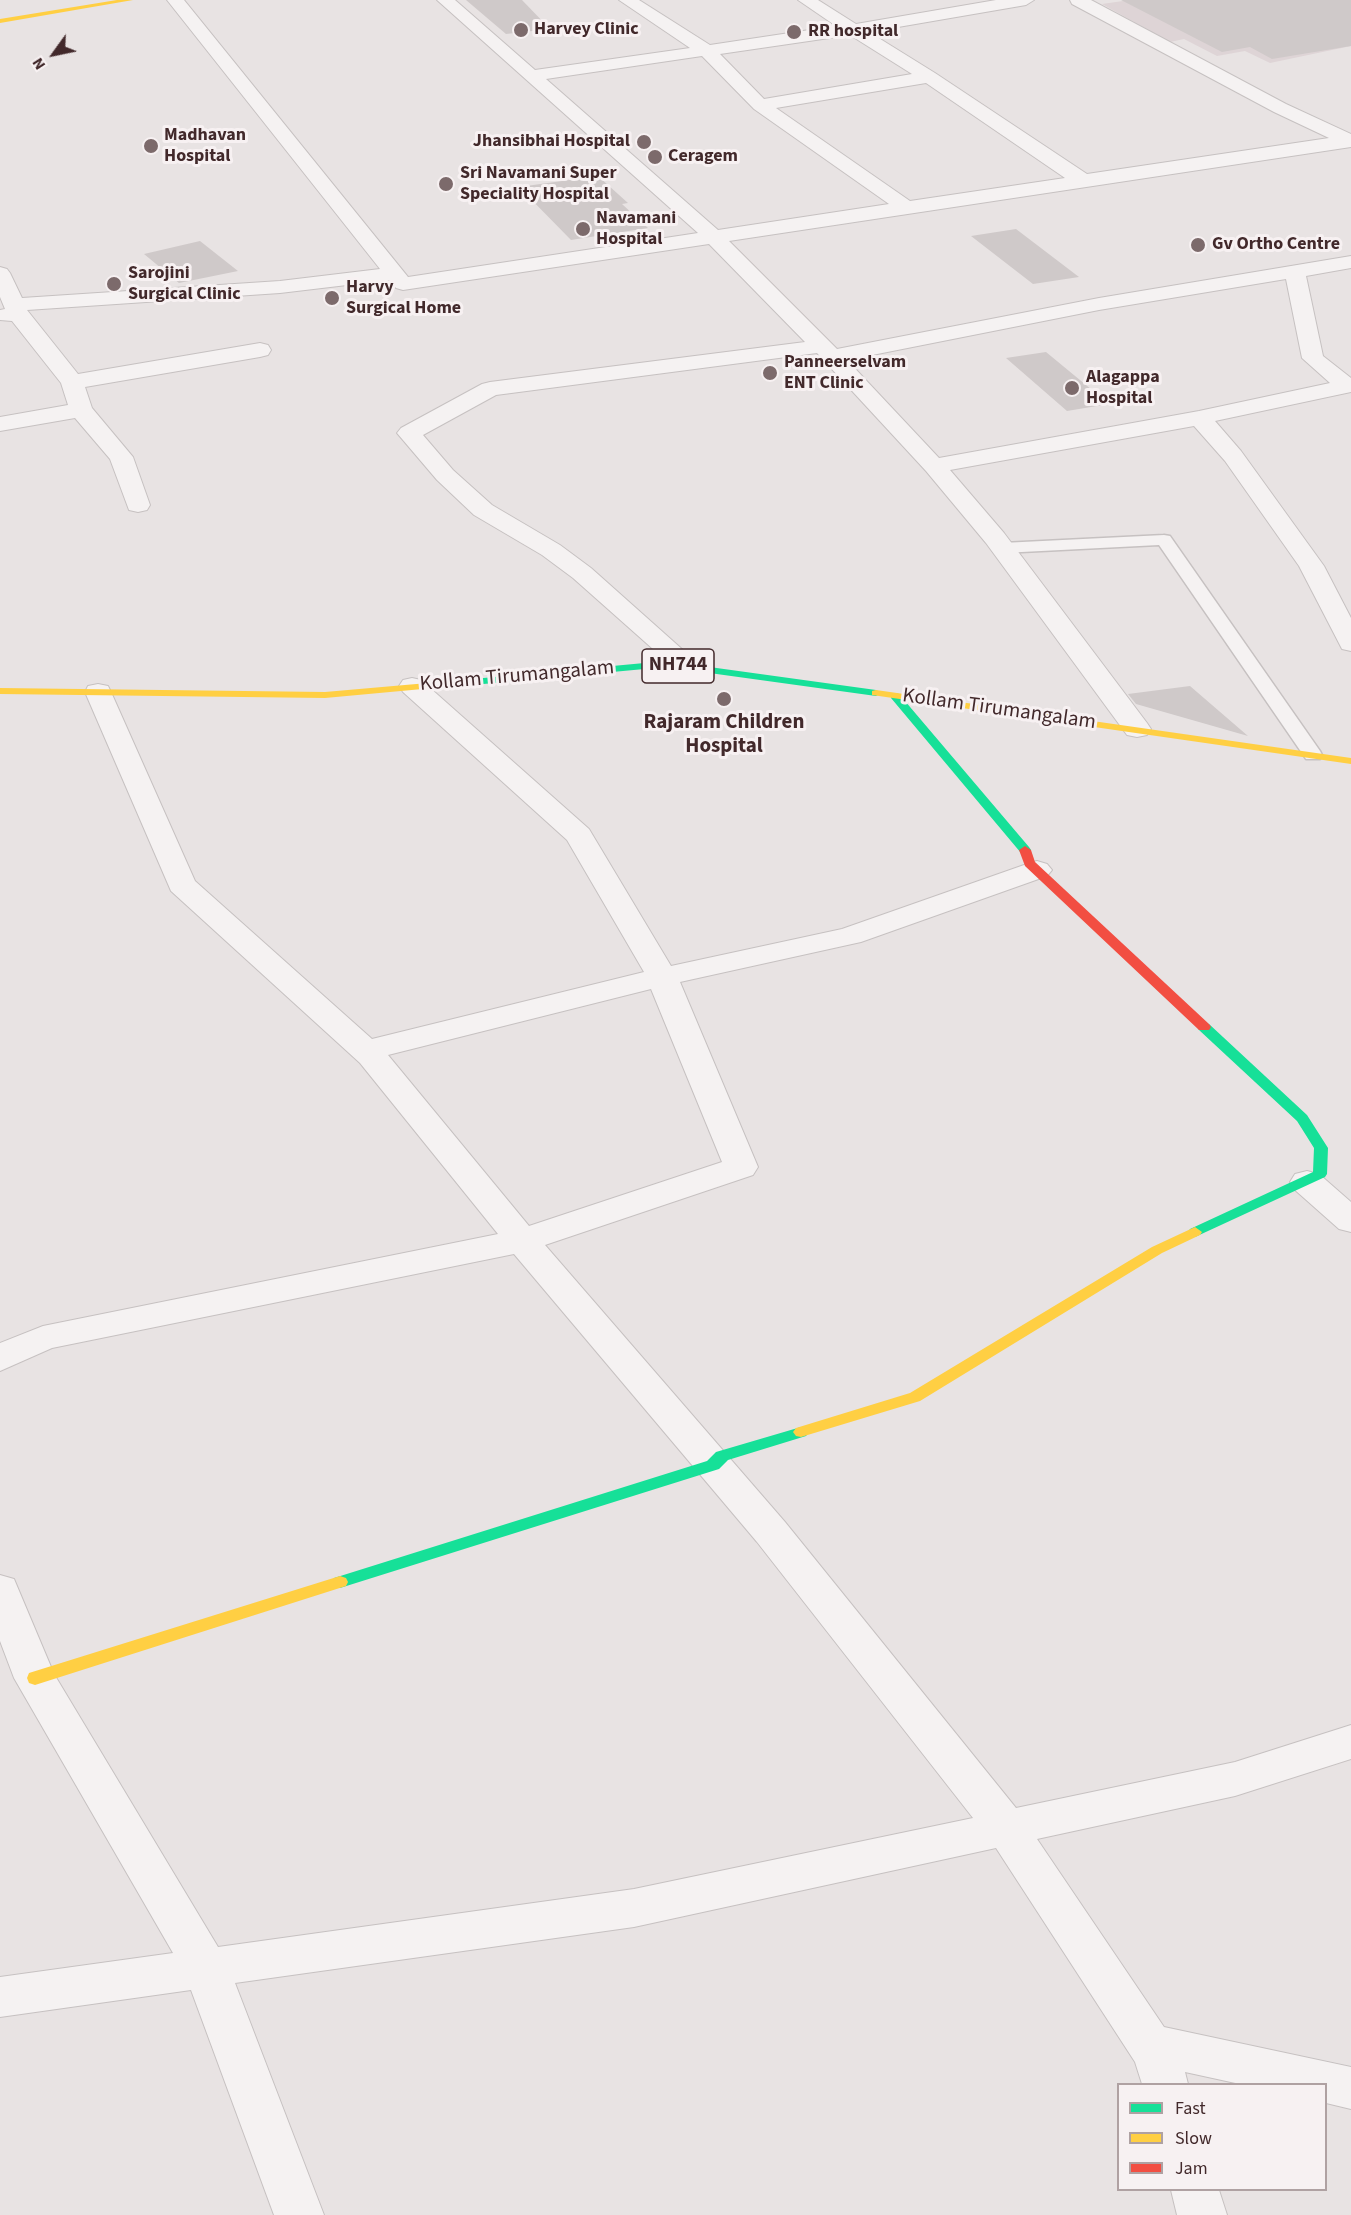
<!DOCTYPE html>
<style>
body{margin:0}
#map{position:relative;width:1351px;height:2215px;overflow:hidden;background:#e8e3e3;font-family:"Source Sans 3",sans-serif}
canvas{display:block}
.legend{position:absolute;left:1117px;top:2083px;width:210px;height:108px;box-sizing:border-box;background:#f7f1f2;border:2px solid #afa1a2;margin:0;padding:8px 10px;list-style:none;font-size:18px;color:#42292b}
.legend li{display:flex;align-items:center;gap:12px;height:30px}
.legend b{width:30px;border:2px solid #afa1a2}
.north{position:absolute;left:24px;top:24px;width:60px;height:60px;-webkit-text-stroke:4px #f7f1f2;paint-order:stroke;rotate:237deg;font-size:16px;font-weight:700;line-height:24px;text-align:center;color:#42292b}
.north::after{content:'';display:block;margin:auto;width:21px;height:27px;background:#42292b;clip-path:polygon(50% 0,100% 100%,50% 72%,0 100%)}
</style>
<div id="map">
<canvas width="1351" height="2215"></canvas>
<ul class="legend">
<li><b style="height:8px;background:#16e098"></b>Fast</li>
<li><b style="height:8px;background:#ffcf43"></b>Slow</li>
<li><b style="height:8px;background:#f24e42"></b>Jam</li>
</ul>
<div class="north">N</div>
</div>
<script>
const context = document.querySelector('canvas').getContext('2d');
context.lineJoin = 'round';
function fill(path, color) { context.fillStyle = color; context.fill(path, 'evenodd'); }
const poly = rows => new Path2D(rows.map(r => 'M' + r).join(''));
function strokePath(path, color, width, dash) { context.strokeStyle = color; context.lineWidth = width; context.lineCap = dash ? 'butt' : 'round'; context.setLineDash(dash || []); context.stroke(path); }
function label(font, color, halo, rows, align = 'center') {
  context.font = font + ' "Source Sans 3",sans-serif'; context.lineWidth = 6; context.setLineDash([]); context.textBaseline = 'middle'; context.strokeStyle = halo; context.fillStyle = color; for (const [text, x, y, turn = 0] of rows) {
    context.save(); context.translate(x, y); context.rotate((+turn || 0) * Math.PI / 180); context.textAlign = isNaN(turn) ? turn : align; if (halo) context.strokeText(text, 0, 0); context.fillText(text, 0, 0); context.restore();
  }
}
const built = poly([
 [1130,0,1351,0,1351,46,1270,63,1245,51,1217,56,1184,39,1170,42,1102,4]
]);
const building = poly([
 [466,0,522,0,550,29,506,34],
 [1121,0,1351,0,1351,46,1272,59,1250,47,1222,52],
 [598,176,628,203,622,204,648,228,571,240,519,187],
 [1016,229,1079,277,1033,284,971,236],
 [200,241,238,271,179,283,144,254],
 [1046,352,1109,404,1067,411,1006,358],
 [1190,686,1248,736,1136,704,1128,694]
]);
const lane = poly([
 [1164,535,1170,536,1320,751,1322,755,1320,759,1306,759,1159,545,1002,553,996,552,994,548,996,544,1002,543,1164,535]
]);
const street = poly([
 [167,0,184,0,408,277,698,233,437,0,455,0,535,70,690,48,619,0,639,0,710,45,836,26,798,0,818,0,856,24,996,0,1034,0,1026,5,869,32,935,73,1087,174,1329,138,1274,112,1072,4,1070,0,1091,0,1286,104,1351,134,1351,147,729,241,837,349,1099,298,1351,256,1351,268,1306,276,1323,356,1351,378,1351,392,1215,421,1241,451,1324,566,1351,618,1351,651,1342,649,1299,566,1225,461,1194,426,950,470,1004,533,1147,723,1151,729,1147,735,1137,737,1127,735,986,543,926,471,817,353,496,395,423,435,453,470,492,505,560,545,591,568,702,667,698,673,689,675,680,673,573,578,542,555,474,515,437,480,397,433,401,428,482,384,490,382,805,342,709,244,403,290,396,288,389,280,280,293,27,310,78,374,260,343,268,345,271,350,268,355,260,357,85,387,92,408,133,457,150,505,147,510,138,512,129,510,110,459,75,418,0,431,0,417,68,405,61,383,12,321,0,320,0,310,5,309,0,297,0,267,7,269,10,273,22,298,280,281,380,269,167,0],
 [850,35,912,74,764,99,720,54,850,35],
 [702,56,754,109,889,204,718,230,546,79,702,56],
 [926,83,1065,178,910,201,776,108,926,83],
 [1286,279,1302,358,1330,383,1199,411,939,458,847,360,1099,310,1286,279],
 [412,678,421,680,589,829,671,966,842,929,1027,864,1037,861,1047,864,1052,870,1047,876,861,942,680,982,758,1167,753,1175,545,1245,785,1522,1016,1808,1235,1762,1351,1725,1351,1759,1235,1796,1037,1839,1164,2027,1351,2067,1351,2109,1326,2103,1326,2084,1240,2084,1185,2072,1188,2084,1142,2084,1135,2062,996,1848,634,1927,235,1983,324,2215,274,2215,191,1990,0,2017,0,1977,173,1953,14,1678,0,1641,0,1575,14,1579,54,1674,218,1947,634,1889,973,1818,757,1542,514,1254,52,1348,0,1371,0,1343,43,1326,498,1234,360,1063,171,891,85,692,88,686,98,684,108,686,111,692,195,881,372,1039,644,972,567,840,403,692,399,686,403,680,412,678],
 [651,989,722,1162,529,1226,388,1055,651,989],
 [1307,1171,1319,1174,1351,1202,1351,1232,1339,1229,1295,1190,1290,1182,1295,1174,1307,1171],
 [1171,2190,1219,2190,1227,2215,1177,2215,1171,2190]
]);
const fast = poly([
 [666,661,876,690,882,693,876,696,666,667,462,686,457,683,462,680,666,661],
 [895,693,899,694,1029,847,1031,850,1029,853,1021,853,891,698,891,694,895,693],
 [1204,1023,1209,1024,1307,1115,1328,1148,1327,1174,1325,1177,1195,1237,1188,1232,1190,1229,1313,1172,1314,1148,1297,1121,1199,1030,1197,1027,1204,1023],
 [801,1427,806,1428,809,1432,806,1436,728,1460,719,1469,340,1588,334,1586,332,1582,334,1578,707,1461,716,1452,801,1427]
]);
const slow = poly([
 [117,0,133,0,0,23,0,19,117,0],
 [462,680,466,681,466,685,325,698,0,694,0,688,325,692,462,680],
 [876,690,1351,758,1351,764,872,695,872,691,876,690],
 [1195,1227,1202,1232,1200,1235,1162,1253,920,1401,801,1437,796,1436,793,1432,796,1428,910,1393,1152,1247,1195,1227],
 [340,1576,346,1578,348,1582,346,1586,35,1685,29,1683,27,1678,29,1673,340,1576]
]);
const jam = poly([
 [1025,846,1031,850,1035,862,1209,1024,1211,1027,1209,1030,1199,1030,1025,866,1019,850,1025,846]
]);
const markers = [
 [521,30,8,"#7c6a6b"],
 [794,32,8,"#7c6a6b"],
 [644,142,8,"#7c6a6b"],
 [151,146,8,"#7c6a6b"],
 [655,157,8,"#7c6a6b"],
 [446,184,8,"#7c6a6b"],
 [583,229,8,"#7c6a6b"],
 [1198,245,8,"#7c6a6b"],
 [114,284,8,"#7c6a6b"],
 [332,298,8,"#7c6a6b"],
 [770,373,8,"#7c6a6b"],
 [1072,388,8,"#7c6a6b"],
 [724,699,8,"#7c6a6b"]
];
const farPoinames = [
 ["Harvey Clinic",534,30],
 ["RR hospital",808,32],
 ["Madhavan",164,136],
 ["Hospital",164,157],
 ["Jhansibhai Hospital",630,142,"right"],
 ["Ceragem",668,157],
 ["Sri Navamani Super",460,174],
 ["Speciality Hospital",460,195],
 ["Navamani",596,219],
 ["Hospital",596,240],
 ["Gv Ortho Centre",1212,245],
 ["Sarojini",128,274],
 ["Surgical Clinic",128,295],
 ["Harvy",346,288],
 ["Surgical Home",346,309],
 ["Panneerselvam",784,363],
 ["ENT Clinic",784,384],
 ["Alagappa",1086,378],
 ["Hospital",1086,399]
];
const shields = [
 [678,666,72]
];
const shieldNames = [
 ["NH744",678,666]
];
const streetNames = [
 ["Kollam Tirumangalam",517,677,-5],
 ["Kollam Tirumangalam",999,710,8]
];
const poiNames = [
 ["Rajaram Children",724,723],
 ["Hospital",724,747]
];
fill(built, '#ded4d6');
fill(building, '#cfc9c9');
strokePath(lane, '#c6c1c1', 3);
strokePath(street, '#c6c1c1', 2);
fill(lane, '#f5f2f2');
fill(street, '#f5f2f2');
fill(fast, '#16e098');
fill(slow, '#ffcf43');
fill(jam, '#f24e42');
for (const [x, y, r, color] of markers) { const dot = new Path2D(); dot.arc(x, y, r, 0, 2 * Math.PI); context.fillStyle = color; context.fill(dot); strokePath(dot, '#f7f1f2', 2); }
label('bold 18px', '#42292b', '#f7f1f2', farPoinames, 'left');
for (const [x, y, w] of shields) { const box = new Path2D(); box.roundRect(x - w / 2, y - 17, w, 34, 4.5); context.fillStyle = '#f7f1f2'; context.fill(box); strokePath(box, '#42292b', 1.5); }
label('bold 20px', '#42292b', null, shieldNames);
label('21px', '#42292b', '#f7f1f2', streetNames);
label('bold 21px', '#42292b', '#f7f1f2', poiNames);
</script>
